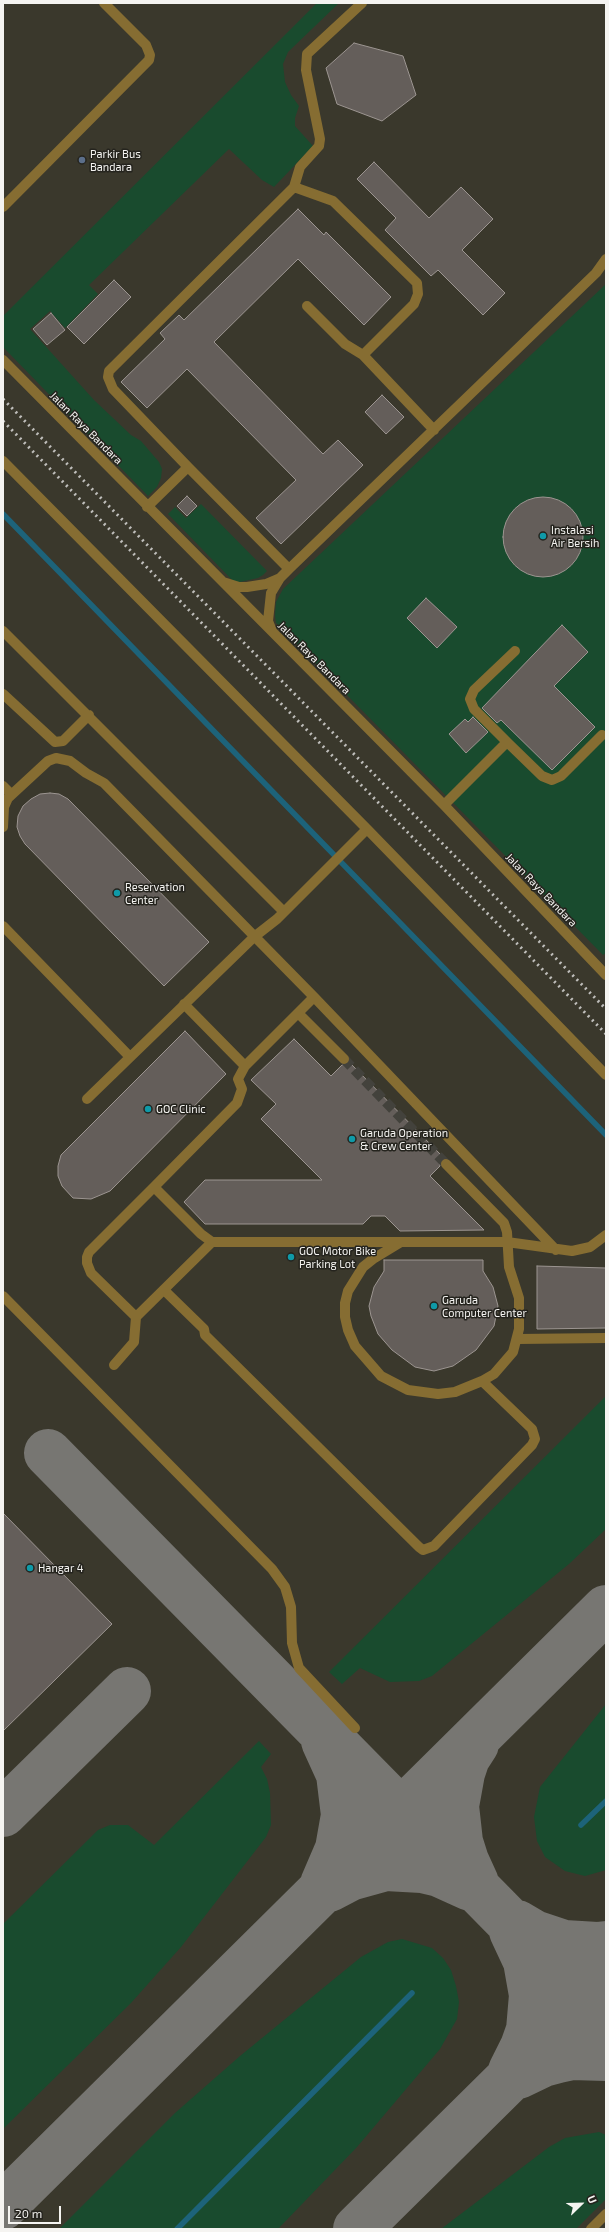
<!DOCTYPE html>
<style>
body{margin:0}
#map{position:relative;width:609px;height:2232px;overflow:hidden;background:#2f2e28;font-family:"Exo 2",sans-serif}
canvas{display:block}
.frame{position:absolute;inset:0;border:4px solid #f5f4f1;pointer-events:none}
.north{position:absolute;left:561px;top:2184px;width:40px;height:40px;-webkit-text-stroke:3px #25241e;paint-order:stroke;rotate:67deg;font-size:11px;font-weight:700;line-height:16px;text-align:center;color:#f5f4f1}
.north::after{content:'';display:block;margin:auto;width:14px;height:18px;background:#f5f4f1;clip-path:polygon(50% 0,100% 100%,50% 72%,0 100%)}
.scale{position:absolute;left:8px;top:2206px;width:53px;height:18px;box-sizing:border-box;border:2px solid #f5f4f1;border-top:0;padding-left:5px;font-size:12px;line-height:14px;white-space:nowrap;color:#f5f4f1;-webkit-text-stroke:3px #25241e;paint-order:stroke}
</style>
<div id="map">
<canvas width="609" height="2232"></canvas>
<div class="frame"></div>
<div class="north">U</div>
<div class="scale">20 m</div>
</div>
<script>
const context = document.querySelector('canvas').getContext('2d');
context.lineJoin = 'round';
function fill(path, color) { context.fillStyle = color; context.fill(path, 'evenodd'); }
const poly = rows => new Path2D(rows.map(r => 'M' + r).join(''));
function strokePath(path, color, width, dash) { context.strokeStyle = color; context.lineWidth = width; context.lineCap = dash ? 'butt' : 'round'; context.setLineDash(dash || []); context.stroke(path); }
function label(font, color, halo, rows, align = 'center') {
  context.font = font + ' "Exo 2",sans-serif'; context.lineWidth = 3; context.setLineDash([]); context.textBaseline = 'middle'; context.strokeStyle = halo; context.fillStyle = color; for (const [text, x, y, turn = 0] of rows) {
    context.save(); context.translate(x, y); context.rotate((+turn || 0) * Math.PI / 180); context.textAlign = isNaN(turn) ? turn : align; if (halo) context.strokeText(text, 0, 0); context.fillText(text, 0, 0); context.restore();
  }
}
const built = poly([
 [3,3,606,3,606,2229,3,2229]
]);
const green = poly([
 [317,3,339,3,288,52,283,64,285,82,291,95,299,106,295,118,295,126,313,146,274,187,262,180,229,149,89,285,98,294,65,328,50,311,30,329,94,400,131,435,141,441,159,462,162,469,161,478,157,487,148,496,3,347,3,316],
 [606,284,606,953,603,955,276,623,275,616,276,602,283,589],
 [201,504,267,571,263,575,258,578,235,583,168,514,175,507,186,518],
 [606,1396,606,1529,569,1564,432,1676,419,1681,390,1682,360,1668,342,1684,329,1672],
 [606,1704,606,1870,585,1876,565,1871,545,1857,537,1841,534,1817,540,1787],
 [259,1741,271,1754,261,1767,267,1779,270,1793,271,1825,266,1837,181,1947,131,2003,3,2129,3,1924,98,1830,110,1825,128,1825,154,1845],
 [402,1939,432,1948,443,1958,451,1970,456,1986,459,2002,457,2019,440,2049,357,2147,278,2229,59,2229,175,2113,240,2056,361,1957,388,1942],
 [599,2132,606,2135,606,2199,576,2229,441,2229,549,2147,565,2138]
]);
const stream = poly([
 [3,514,606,1135],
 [581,1825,606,1801],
 [177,2229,412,1993]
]);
const taxiway = poly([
 [48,1453,606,2020],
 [475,1744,466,1758,461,1773,455,1806,459,1842,465,1861,475,1883],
 [3,1813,127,1691],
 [324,1884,339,1849,345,1815,340,1774,325,1741],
 [329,1888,350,1877,386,1867,422,1869,439,1873,470,1887],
 [517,1924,534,1934,564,1944,597,1946,606,1945],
 [512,2071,524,2047,530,2030,533,1995,527,1961,513,1931],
 [518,2075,543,2063,558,2059,572,2056,606,2057],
 [3,2206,606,1609],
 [357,2229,606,1983]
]);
const building = poly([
 [354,43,403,56,416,95,382,121,337,104,326,68,354,43],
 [374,162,429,218,461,187,493,219,462,250,505,293,483,315,438,270,431,276,385,230,396,218,357,179,374,162],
 [298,209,324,235,326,232,391,297,364,325,298,259,214,342,323,454,338,440,363,465,281,544,256,518,296,480,187,369,147,408,121,382,165,339,160,333,179,315,184,320,298,209],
 [114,280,131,297,84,344,67,327,114,280],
 [51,313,65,330,47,345,33,329,51,313],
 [382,395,404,417,386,434,365,412,382,395],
 [187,496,197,506,187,516,177,506,187,496],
 '503 537a40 40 0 1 1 80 0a40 40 0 1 1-80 0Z',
 [426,598,457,627,437,648,407,618,426,598],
 [562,625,588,652,554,686,595,727,552,770,501,720,497,723,482,708,562,625],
 [473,717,488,732,466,753,449,734,465,719,468,722,473,717],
 [50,793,59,794,68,799,209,942,164,986,25,844,20,836,17,827,18,816,23,806,31,799,40,794,50,793],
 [185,1031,226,1074,110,1191,91,1199,73,1198,62,1186,58,1176,58,1166,61,1155,185,1031],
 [294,1039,331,1076,342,1065,349,1062,444,1158,440,1162,440,1166,430,1176,484,1230,400,1231,385,1216,371,1216,363,1224,205,1224,184,1202,205,1180,322,1180,261,1119,276,1104,251,1080,294,1039],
 [384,1260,483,1260,483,1271,493,1287,498,1306,494,1326,476,1350,453,1366,434,1371,415,1367,392,1350,378,1334,371,1316,369,1306,374,1287,384,1271,384,1260],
 [537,1266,606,1268,606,1328,537,1329,537,1266],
 [3,1513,112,1624,3,1731,3,1513]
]);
const minorTunnel = poly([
 [344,1059,446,1164]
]);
const minor = poly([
 [294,187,333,201,417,283,418,294,414,304,363,355],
 [3,207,149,60,150,55,146,45,104,3],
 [307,306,345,344,363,355,434,430],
 [3,360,444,805,606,975],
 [3,461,367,829,606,1075],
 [188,467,113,389,108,377,109,371,294,187,300,167,319,146,320,139,306,70,307,54,362,3],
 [147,507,188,467,289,569,596,273,606,259],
 [223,582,239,587,247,587,266,584,280,578],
 [3,631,284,912],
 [272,631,268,621,271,593,280,578,289,569],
 [3,694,55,742,63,741,89,715],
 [507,742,474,709,470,699,474,690,515,651],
 [3,786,11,794],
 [444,805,507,742,542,776,552,780,561,776,602,735],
 [3,827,4,807,8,798,48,761,56,758,70,761,86,773,104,783,314,997,556,1250],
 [3,926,130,1057],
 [184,1004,245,1066,238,1079,242,1089,237,1103,154,1187,201,1234,212,1242,507,1242,572,1251,590,1247,606,1235],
 [298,1013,344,1059],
 [245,1066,314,997],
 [87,1099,254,937,277,919,367,829],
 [154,1187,89,1252,87,1257,87,1263,91,1273,136,1317,212,1242],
 [401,1242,373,1259,363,1267,348,1291,345,1303,345,1317,348,1330,355,1346,381,1376,408,1390,438,1394,455,1392,482,1381,494,1374,513,1352,519,1329,519,1298,509,1267,507,1232,504,1223,446,1164],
 [164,1290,204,1329,205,1335,419,1547,423,1550,434,1546,532,1445,535,1439,532,1429,482,1381],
 [3,1296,272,1569,285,1587,291,1607,292,1643,299,1668,355,1728],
 [518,1339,606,1338],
 [114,1365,134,1342,136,1317],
 [591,2229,606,2214]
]);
const rail = poly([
 [3,399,606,1009],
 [3,421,606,1034]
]);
const markers = [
 [82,160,4,"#5c6f8a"],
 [543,536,4,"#0f9aa8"],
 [117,893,4,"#0f9aa8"],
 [148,1109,4,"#0f9aa8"],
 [352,1139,4,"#0f9aa8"],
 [291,1257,4,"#0f9aa8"],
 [434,1306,4,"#0f9aa8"],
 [30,1568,4,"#0f9aa8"]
];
const poiNames = [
 ["Parkir Bus",90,154],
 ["Bandara",90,167],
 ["Instalasi",551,530],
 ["Air Bersih",551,543],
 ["Reservation",125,887],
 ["Center",125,900],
 ["GOC Clinic",156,1109],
 ["Garuda Operation",360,1133],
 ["& Crew Center",360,1146],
 ["GOC Motor Bike",299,1251],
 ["Parking Lot",299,1264],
 ["Garuda",442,1300],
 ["Computer Center",442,1313],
 ["Hangar 4",38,1568]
];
const streetNames = [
 ["Jalan Raya Bandara",86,428,45],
 ["Jalan Raya Bandara",314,658,45],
 ["Jalan Raya Bandara",541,890,46]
];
fill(built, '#3a382c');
fill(green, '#194b2e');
strokePath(stream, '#1d637a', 5.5);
strokePath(taxiway, '#777672', 48);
fill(building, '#645e5a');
strokePath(building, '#9c9591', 1);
strokePath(minorTunnel, '#43423c', 10, [10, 5]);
strokePath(minor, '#866d32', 10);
strokePath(rail, '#bfbebb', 3, [2, 4]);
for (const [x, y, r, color] of markers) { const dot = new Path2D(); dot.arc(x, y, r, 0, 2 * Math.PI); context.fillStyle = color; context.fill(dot); strokePath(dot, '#25241e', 1.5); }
label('11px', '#f5f4f1', '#25241e', poiNames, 'left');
label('11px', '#f5f4f1', '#25241e', streetNames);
</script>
